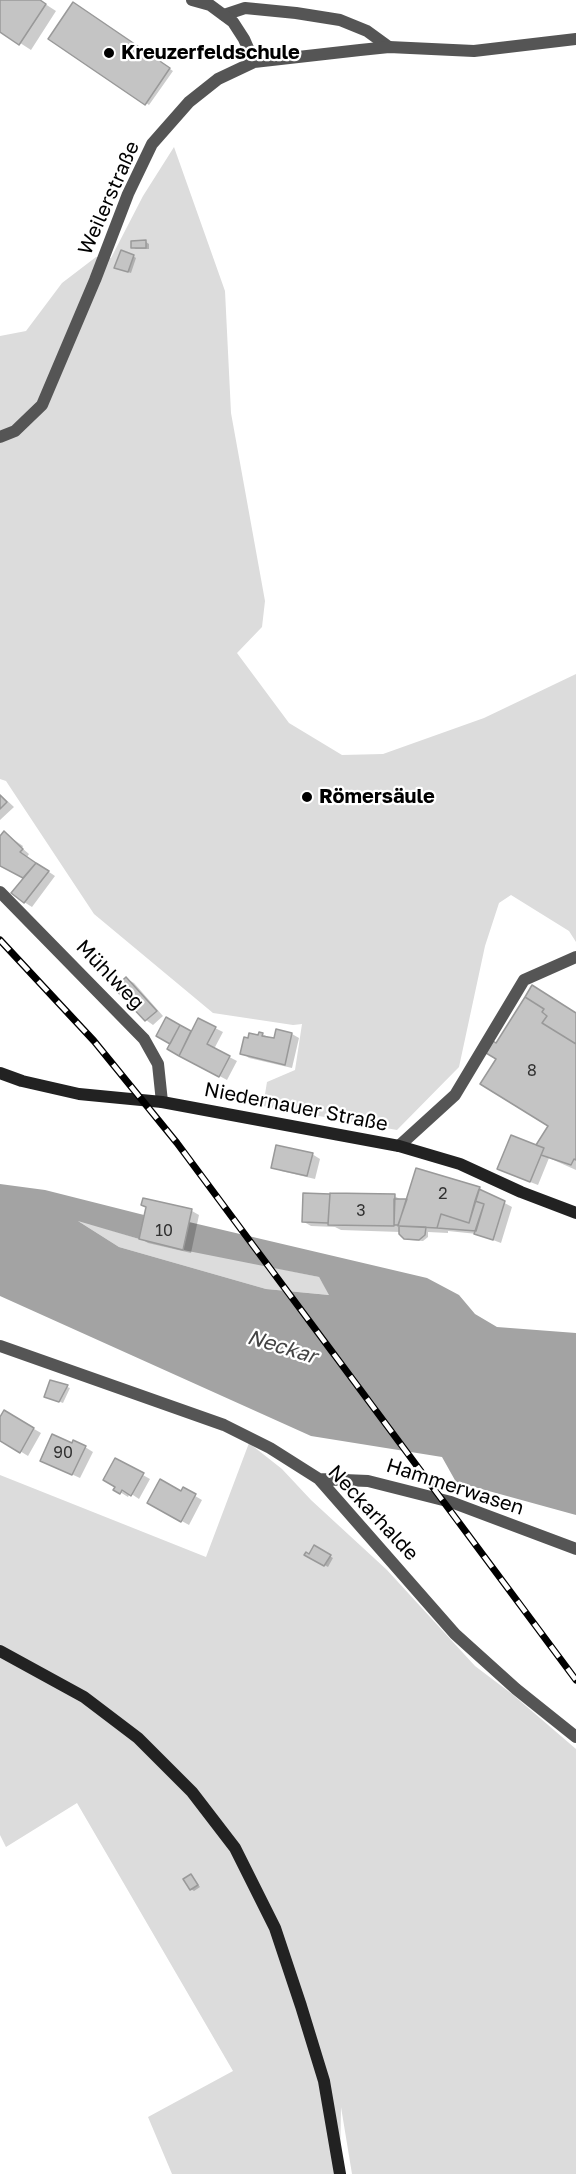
<!DOCTYPE html>
<meta charset="utf-8">
<style>
body{margin:0}
canvas{display:block;background:#fff}
</style>
<canvas width="576" height="2174"></canvas>
<script>
const context = document.querySelector('canvas').getContext('2d');
context.lineJoin = 'round';
function fill(path, color) { context.fillStyle = color; context.fill(path, 'evenodd'); }
const poly = rows => new Path2D(rows.map(r => 'M' + r).join(''));
function strokePath(path, color, width, dash) { context.strokeStyle = color; context.lineWidth = width; context.lineCap = dash ? 'butt' : 'round'; context.setLineDash(dash || []); context.stroke(path); }
function label(font, color, halo, rows, align = 'center') {
  context.font = font + ' "Golos Text",sans-serif'; context.lineWidth = 4.5; context.setLineDash([]); context.textBaseline = 'middle'; context.strokeStyle = halo; context.fillStyle = color; for (const [text, x, y, turn = 0] of rows) {
    context.save(); context.translate(x, y); context.rotate((+turn || 0) * Math.PI / 180); context.textAlign = isNaN(turn) ? turn : align; if (halo) context.strokeText(text, 0, 0); context.fillText(text, 0, 0); context.restore();
  }
}
const green = poly([
 [174,147,225,291,231,413,265,601,262,627,237,653,289,723,342,755,383,754,484,718,576,674,576,942,569,931,511,895,499,903,485,946,459,1067,397,1130,263,1106,267,1082,295,1070,302,1024,293,1025,213,1013,94,914,6,781,0,779,0,336,26,331,62,283,96,257,111,258,143,196],
 [75,1219,139,1239,319,1277,330,1295,266,1289,119,1247],
 [249,1443,282,1469,311,1500,387,1570,475,1666,512,1694,576,1749,576,2174,352,2174,341,2107,340,2174,172,2174,148,2117,233,2071,77,1803,6,1847,0,1835,0,1475,206,1557]
]);
const water = poly([
 [0,1184,45,1190,144,1215,139,1239,78,1221,119,1247,266,1289,329,1295,319,1277,183,1250,189,1222,427,1278,459,1295,475,1314,497,1327,576,1333,576,1515,456,1482,442,1457,311,1436,0,1296]
]);
const shadow = poly([
 [0,0,39,0,56,11,31,50,0,30],
 [74,4,173,71,149,105,50,38],
 [146,242,149,244,149,249,136,249,132,247],
 [133,256,136,258,131,273,119,269],
 [0,794,14,807,0,820],
 [4,833,23,846,22,848,29,854,27,857,55,876,32,907,24,902,25,878,0,865,0,839],
 [127,979,134,983,163,1016,153,1025,146,1020],
 [576,1014,576,1170,549,1158,538,1185,507,1173,542,1149,550,1126,498,1059,497,1044],
 [166,1019,192,1033,199,1020,223,1032,214,1049,237,1061,227,1080,169,1049,172,1043],
 [262,1034,275,1040,292,1034,299,1038,292,1068,249,1058,242,1053],
 [312,1154,320,1159,315,1179,281,1171,273,1167],
 [479,1189,512,1207,501,1243,477,1234,448,1231,448,1233,428,1232,428,1237,423,1241,409,1240,400,1232,341,1230,335,1227,311,1226,304,1222,305,1195,394,1196,402,1200],
 [144,1200,192,1211,199,1215,191,1253,148,1243,140,1238,147,1207],
 [67,1387,70,1388,63,1403,50,1398],
 [5,1412,41,1433,28,1456,2,1440,0,1437,0,1420],
 [72,1445,85,1447,93,1452,80,1478,49,1464],
 [116,1460,150,1479,139,1499,130,1493,128,1497,115,1489],
 [183,1489,202,1500,189,1525,149,1503,182,1493],
 [314,1547,333,1558,328,1567,306,1555,309,1556],
 [191,1875,200,1887,194,1891,191,1889]
]);
const building = poly([
 [0,0,40,0,46,4,19,45,0,32,0,0],
 [73,2,170,68,145,105,48,39,73,2],
 [146,240,146,248,131,248,131,241,146,240],
 [121,250,134,255,128,272,114,268,121,250],
 [0,795,7,802,0,809,0,795],
 [4,831,23,849,20,852,36,863,23,878,0,866,0,836,4,831],
 [36,863,49,871,24,903,11,893,36,863],
 [126,977,157,1011,145,1021,114,988,126,977],
 [532,985,576,1013,576,1044,542,1023,547,1016,542,1012,544,1009,525,997,532,985],
 [525,997,544,1009,542,1012,547,1016,542,1023,576,1044,576,1160,574,1159,571,1165,541,1155,544,1148,536,1145,548,1126,480,1084,496,1059,486,1053,493,1041,496,1043,525,997],
 [166,1017,180,1025,170,1044,156,1036,166,1017],
 [198,1018,216,1027,207,1044,230,1056,219,1077,179,1056,198,1018],
 [180,1025,191,1031,179,1056,167,1049,180,1025],
 [276,1029,292,1033,285,1065,240,1054,244,1037,248,1038,249,1033,258,1035,259,1032,263,1033,262,1036,274,1038,276,1029],
 [511,1135,544,1148,530,1182,497,1169,511,1135],
 [276,1145,313,1153,307,1176,271,1168,276,1145],
 [416,1168,480,1187,469,1223,441,1214,437,1228,398,1226,416,1168],
 [479,1189,505,1201,493,1240,474,1234,484,1204,475,1201,479,1189],
 [303,1193,330,1194,328,1223,302,1222,303,1193],
 [330,1193,395,1194,394,1226,328,1225,330,1193],
 [143,1198,192,1209,183,1250,139,1239,146,1207,141,1205,143,1198],
 [394,1199,407,1199,398,1225,394,1225,394,1199],
 [475,1201,484,1204,476,1231,437,1228,441,1214,469,1223,475,1201],
 [399,1226,426,1227,425,1235,419,1240,404,1239,399,1234,399,1226],
 [50,1380,68,1385,59,1402,44,1397,50,1380],
 [4,1410,34,1428,20,1453,0,1441,0,1417,4,1410],
 [52,1434,72,1443,73,1440,86,1446,72,1475,40,1461,52,1434],
 [115,1458,144,1473,131,1496,122,1490,120,1494,113,1490,115,1487,103,1480,115,1458],
 [160,1479,181,1491,183,1487,196,1494,181,1522,147,1503,160,1479],
 [314,1545,331,1555,324,1566,304,1555,306,1552,309,1554,314,1545],
 [191,1874,198,1885,190,1890,183,1879,191,1874]
]);
const lane = poly([
 [224,15,245,8,296,13,340,20,367,31,389,47],
 [0,892,144,1039,158,1064,162,1102]
]);
const street = poly([
 [192,0,210,5,233,22,244,39,254,62],
 [0,437,15,431,42,405,95,280,128,194,152,144,189,102,218,79,254,62,360,50,389,47,474,51,576,39],
 [399,1146,455,1095,524,980,576,957],
 [0,1346,224,1425,270,1448,319,1479,455,1634,516,1689,576,1737],
 [319,1479,368,1481,451,1502,576,1549]
]);
const secondary = poly([
 [0,1073,22,1081,79,1094,162,1102,399,1146,460,1164,521,1192,576,1213],
 [0,1651,84,1697,138,1738,192,1792,235,1848,275,1928,301,2006,324,2081,340,2174]
]);
const rail = poly([
 [0,940,94,1041,177,1143,576,1680]
]);
const markers = [
 [109,53,6,"#000"],
 [307,797,6,"#000"]
];
const numberNames = [
 ["8",532,1071],
 ["2",443,1194],
 ["3",361,1211],
 ["10",164,1231],
 ["90",63,1453]
];
const poiNames = [
 ["Kreuzerfeldschule",121,53],
 ["Römersäule",319,797]
];
const streetNames = [
 ["Weilerstraße",109,198,-66],
 ["Mühlweg",110,975,46],
 ["Niedernauer Straße",296,1107,11],
 ["Hammerwasen",455,1487,18],
 ["Neckarhalde",373,1513,47]
];
const waterNames = [
 ["Neckar",282,1347,17]
];
fill(green, '#dcdcdc');
fill(water, '#a3a3a3');
fill(shadow, '#0003');
fill(building, '#c4c4c4');
strokePath(building, '#999', 1.5);
strokePath(lane, '#555', 12);
strokePath(street, '#555', 12);
strokePath(secondary, '#222', 12);
strokePath(rail, '#000', 7);
strokePath(rail, '#fff', 4.5, [14]);
for (const [x, y, r, color] of markers) { const dot = new Path2D(); dot.arc(x, y, r, 0, 2 * Math.PI); context.fillStyle = color; context.fill(dot); strokePath(dot, '#fff', 2); }
label('16px', '#313131', null, numberNames);
label('bold 20px', '#000', '#fff', poiNames, 'left');
label('20px', '#000', '#fff', streetNames);
label('italic 21px', '#444', '#fff', waterNames);
</script>
